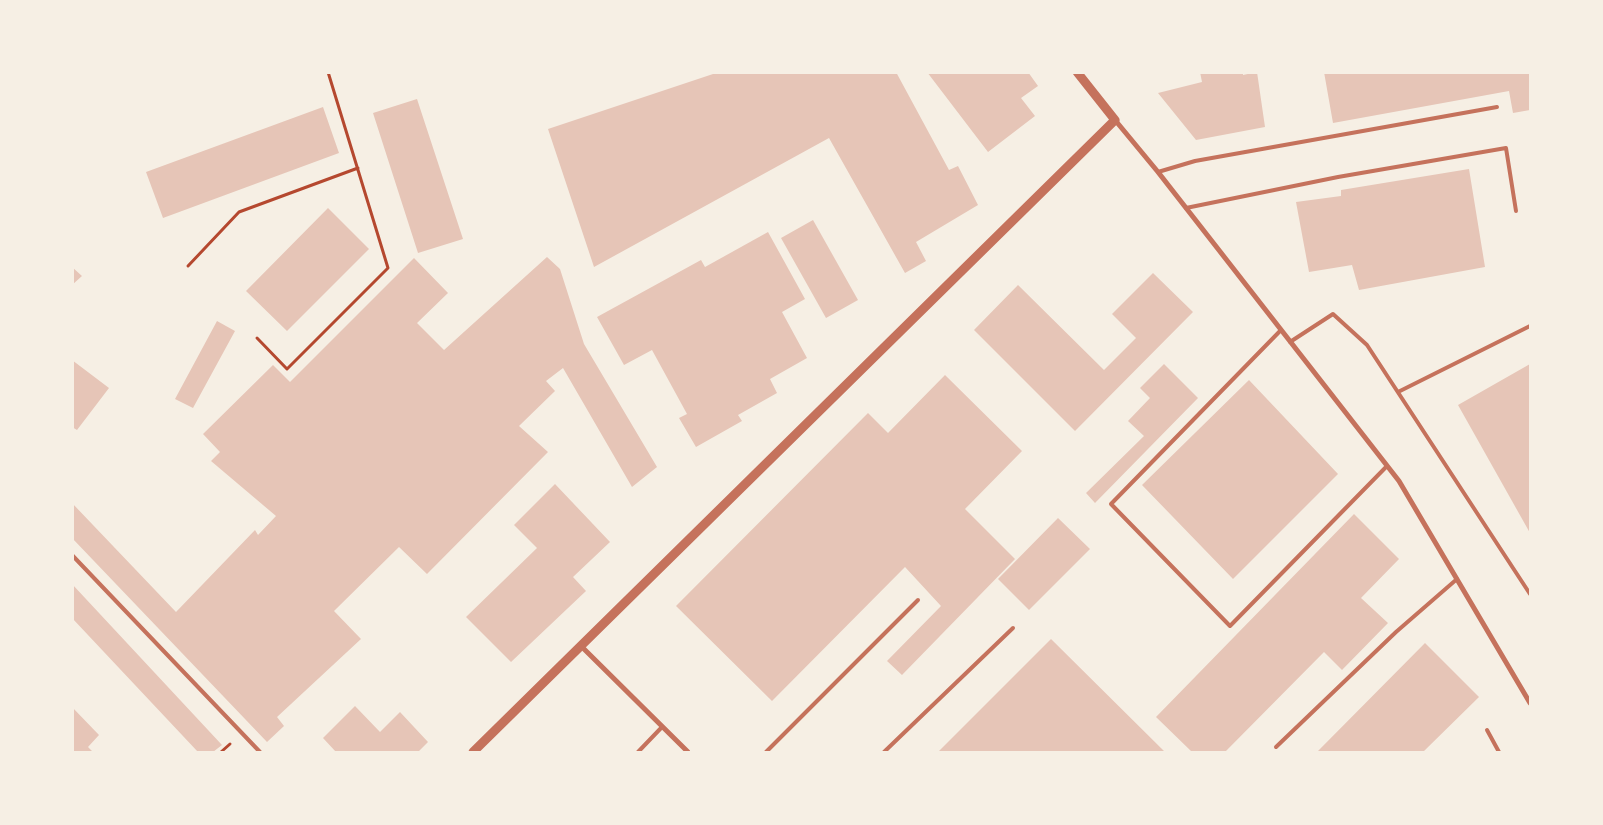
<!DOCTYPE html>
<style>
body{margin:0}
#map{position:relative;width:1603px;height:825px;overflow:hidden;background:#f6efe4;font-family:Overpass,sans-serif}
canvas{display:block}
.frame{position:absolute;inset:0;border:74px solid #f6efe4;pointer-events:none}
</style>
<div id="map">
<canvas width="1603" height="825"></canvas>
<div class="frame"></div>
</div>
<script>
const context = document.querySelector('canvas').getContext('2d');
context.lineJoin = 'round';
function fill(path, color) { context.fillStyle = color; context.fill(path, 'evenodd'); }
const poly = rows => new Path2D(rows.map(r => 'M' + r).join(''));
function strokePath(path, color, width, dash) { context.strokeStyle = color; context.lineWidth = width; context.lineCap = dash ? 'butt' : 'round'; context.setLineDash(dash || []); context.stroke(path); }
const building = poly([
 [719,72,896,72,949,170,958,166,978,205,916,242,926,261,905,273,829,138,594,267,548,129],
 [927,72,1028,72,1038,86,1021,98,1035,116,988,152],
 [1200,72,1243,72,1243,75,1257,72,1265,127,1196,140,1158,93,1202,82],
 [1324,72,1530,72,1530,110,1513,113,1509,91,1333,123],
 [417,99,463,239,418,253,373,113],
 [323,107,339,153,163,218,146,172],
 [1469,169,1485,267,1359,290,1352,265,1309,272,1296,202,1341,196,1341,190],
 [328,208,369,249,287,331,246,291],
 [813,220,858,300,826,318,781,238],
 [768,232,805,299,782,312,807,358,770,379,777,393,738,415,742,421,696,447,679,418,687,414,652,350,624,365,597,317,701,260,705,267],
 [547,257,560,269,584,344,657,467,632,487,563,368,546,381,555,391,519,426,548,452,427,574,399,547,334,611,361,639,277,717,284,726,267,742,72,538,72,503,176,612,255,530,258,535,276,516,211,461,220,452,203,434,273,365,290,382,414,258,448,293,417,323,444,350],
 [72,267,82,276,72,285],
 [1153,273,1193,312,1075,431,974,330,1018,285,1104,370,1136,338,1112,314],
 [217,321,235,331,193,408,175,399],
 [72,360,109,388,77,430,72,427],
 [1164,364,1198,398,1095,503,1086,493,1144,436,1128,421,1150,398,1140,388],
 [1530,364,1530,533,1458,405],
 [945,375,1022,451,965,509,1015,559,902,675,887,661,941,606,905,567,772,701,676,606,868,413,888,433],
 [1249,380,1338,474,1233,579,1142,485],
 [555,484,610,542,573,577,586,591,511,662,466,617,537,548,514,525],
 [1354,514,1399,559,1361,598,1388,623,1342,670,1324,652,1225,752,1192,752,1156,717],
 [1058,518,1090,549,1029,610,998,579],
 [72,584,222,745,213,752,198,752,72,618],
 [1051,639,1165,752,938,752],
 [1425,643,1479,697,1423,752,1319,752,1318,751],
 [355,706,380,732,400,712,428,742,418,752,336,752,323,738],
 [72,707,99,735,88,747,93,752,72,752]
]);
const path = poly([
 [188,266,239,212,358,168],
 [257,338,287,369,388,268,328,72],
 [221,752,230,744]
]);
const service = poly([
 [1158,172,1195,161,1497,107],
 [1186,208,1338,177,1506,148,1516,211],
 [1281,330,1111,504,1230,626,1387,466],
 [1290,342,1333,314,1367,345,1530,594],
 [1398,392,1530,326],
 [72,555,260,752],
 [1487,730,1499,752],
 [1276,747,1396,632,1457,579],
 [638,752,662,727],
 [766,752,918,600],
 [884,752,1013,628]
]);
const minor = poly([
 [1115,120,1158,172,1399,481,1530,703],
 [581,646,688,752]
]);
const tertiary = poly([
 [473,752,1115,120,1077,72]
]);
fill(building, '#e6c5b7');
strokePath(path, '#b5482f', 3);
strokePath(service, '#c5725c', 4);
strokePath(minor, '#c5725c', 5);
strokePath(tertiary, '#c5725c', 9);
</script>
